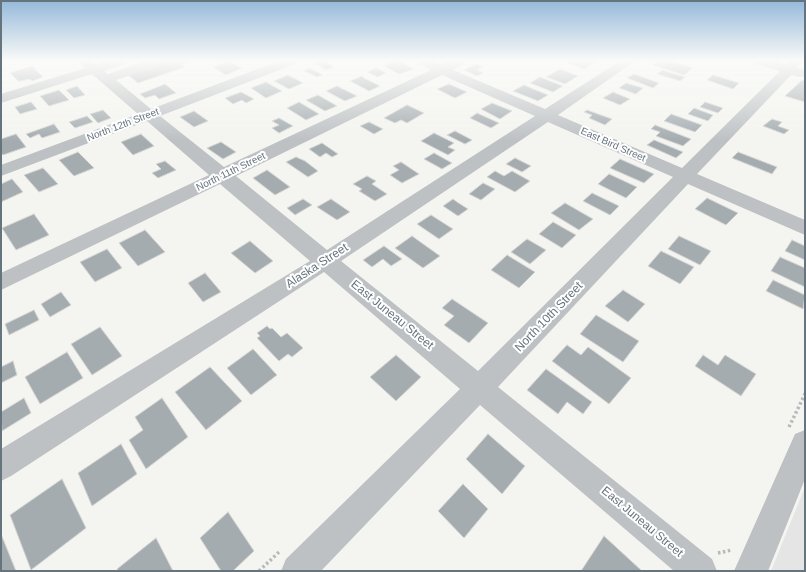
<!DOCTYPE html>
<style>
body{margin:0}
#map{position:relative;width:806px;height:572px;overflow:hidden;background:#f4f4f0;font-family:Arial,sans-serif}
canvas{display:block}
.frame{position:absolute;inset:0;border:2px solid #66747e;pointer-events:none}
</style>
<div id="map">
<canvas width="806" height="572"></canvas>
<div class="frame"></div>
</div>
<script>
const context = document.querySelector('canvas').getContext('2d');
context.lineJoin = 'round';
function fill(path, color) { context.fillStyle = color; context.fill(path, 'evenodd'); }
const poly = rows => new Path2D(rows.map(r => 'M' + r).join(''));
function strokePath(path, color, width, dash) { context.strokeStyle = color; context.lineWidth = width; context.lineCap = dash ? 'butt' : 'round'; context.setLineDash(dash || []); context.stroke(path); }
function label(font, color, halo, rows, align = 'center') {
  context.font = font + ' Arial,sans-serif'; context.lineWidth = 4; context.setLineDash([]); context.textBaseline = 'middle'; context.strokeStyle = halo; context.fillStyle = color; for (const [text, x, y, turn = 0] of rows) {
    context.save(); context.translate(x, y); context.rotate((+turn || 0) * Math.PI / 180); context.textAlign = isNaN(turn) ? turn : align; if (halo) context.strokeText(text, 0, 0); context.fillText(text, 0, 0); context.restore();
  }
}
const built = poly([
 [805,487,805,571,771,571]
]);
const building = poly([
 [165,61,188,62,181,64,185,67,138,83,128,75,165,61],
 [229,61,242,68,226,75,213,67,229,61],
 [321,61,325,61,334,67,326,70,315,63,321,61],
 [395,61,400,61,414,69,399,74,384,66,395,61],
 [571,61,597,61,584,69,568,63,571,61],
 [658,61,670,61,693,68,684,75,653,65,658,61],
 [476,64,483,67,477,70,483,73,477,76,464,70,476,64],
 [32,66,43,77,32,81,30,79,21,81,18,81,10,73,32,66],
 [309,68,323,75,317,77,304,71,309,68],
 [376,68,386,73,378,77,367,72,376,68],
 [560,69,578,76,565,84,546,77,560,69],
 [662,70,685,77,680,81,657,74,662,70],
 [634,74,659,83,653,88,627,78,634,74],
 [288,75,303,83,289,89,274,81,288,75],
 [713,75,739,83,733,89,707,80,713,75],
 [362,76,364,78,380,86,369,91,350,81,362,76],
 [540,77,563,86,553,92,530,83,540,77],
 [802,80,805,81,805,102,785,96,802,80],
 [266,82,282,91,266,98,251,88,266,82],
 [626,83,643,88,636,94,619,88,626,83],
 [165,84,176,93,159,99,155,95,145,98,140,94,165,84],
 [449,84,467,92,455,98,437,89,449,84],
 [524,85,548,95,538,101,513,91,524,85],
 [77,86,85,95,74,98,66,90,77,86],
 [337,86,357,96,345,101,326,91,337,86],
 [59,90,69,100,49,106,40,96,59,90],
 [241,92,254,99,246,103,242,100,233,104,225,98,241,92],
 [613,92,630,99,620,105,603,98,613,92],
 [318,95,337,106,325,111,306,100,318,95],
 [31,102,37,109,20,114,15,107,31,102],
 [299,102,319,114,306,120,287,108,299,102],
 [705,102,723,108,718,113,700,107,705,102],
 [492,103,512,111,500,119,481,109,492,103],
 [407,105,424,113,407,123,401,120,395,123,384,118,407,105],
 [694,108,713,115,708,121,688,114,694,108],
 [103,110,111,118,98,123,90,114,103,110],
 [587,110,612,119,605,125,589,118,592,115,584,112,587,110],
 [194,111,208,121,194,127,180,117,194,111],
 [477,113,499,123,491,128,470,118,477,113],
 [671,114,702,125,695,132,664,121,671,114],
 [87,116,93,122,75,128,69,122,87,116],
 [279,118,293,126,279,133,272,128,279,125,272,121,279,118],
 [772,119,782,122,778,126,789,130,784,134,763,126,772,119],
 [369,122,383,129,374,134,360,126,369,122],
 [54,124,60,132,42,138,39,134,30,138,26,134,54,124],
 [655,125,691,139,683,146,656,136,660,132,651,129,655,125],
 [455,131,472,140,465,144,447,135,455,131],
 [434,133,454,143,448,147,455,150,448,155,421,141,434,133],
 [16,134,26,147,3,155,1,153,1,139,16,134],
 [141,134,154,146,133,155,121,142,141,134],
 [654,140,683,152,676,158,647,145,654,140],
 [221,142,236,152,223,159,207,148,221,142],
 [322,143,338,154,332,157,326,153,320,157,309,149,322,143],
 [78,152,94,168,74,176,59,160,78,152],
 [738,152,777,167,772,174,732,158,738,152],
 [434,153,452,163,442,169,424,159,434,153],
 [296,157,305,161,318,171,308,177,286,162,296,157],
 [515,158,531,166,522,172,506,164,515,158],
 [620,159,654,174,644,183,610,168,620,159],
 [165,161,176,170,158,178,152,173,161,169,156,164,165,161],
 [401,162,419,174,402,183,390,175,399,170,393,166,401,162],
 [43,168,58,184,39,192,24,175,43,168],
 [267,170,290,187,275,195,253,178,267,170],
 [495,171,504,176,512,171,530,181,515,192,487,177,495,171],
 [609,174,637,187,626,198,598,184,609,174],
 [367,176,376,181,372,184,387,194,375,201,359,191,362,189,353,184,367,176],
 [12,179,23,192,1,202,1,184,12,179],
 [483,183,495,189,481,200,469,194,483,183],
 [592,193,619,206,610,215,583,201,592,193],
 [707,198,738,213,726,225,695,209,707,198],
 [303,199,312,205,295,215,287,208,303,199],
 [331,199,350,212,337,220,317,207,331,199],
 [453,199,457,202,468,209,458,216,443,206,453,199],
 [565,203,593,219,579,230,551,213,565,203],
 [34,214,49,235,16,250,2,228,34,214],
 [431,215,453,229,439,239,417,224,431,215],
 [553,222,576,235,562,248,539,234,553,222],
 [145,230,165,252,138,266,119,243,145,230],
 [412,236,440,256,423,268,395,248,412,236],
 [679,236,711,251,700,265,668,249,679,236],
 [527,239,546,250,530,264,511,252,527,239],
 [792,240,805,246,805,260,785,251,792,240],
 [250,241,273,261,255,273,231,253,250,241],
 [384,246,402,259,391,266,383,259,372,267,363,260,384,246],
 [107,249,122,268,95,282,80,262,107,249],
 [661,251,694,267,680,284,648,266,661,251],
 [507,255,535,272,519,288,491,270,507,255],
 [780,257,805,268,805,287,771,271,780,257],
 [205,273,221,292,203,302,188,283,205,273],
 [773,280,805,295,803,309,766,291,773,280],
 [623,290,645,304,628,322,605,306,623,290],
 [61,292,71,305,50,317,41,304,61,292],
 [452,299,488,323,469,343,444,325,454,316,442,308,452,299],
 [34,310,39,320,9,335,5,324,34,310],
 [596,315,639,341,623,362,580,334,596,315],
 [267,326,270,329,272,328,281,337,287,333,303,348,292,357,288,354,279,361,257,338,260,336,257,333,267,326],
 [100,327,122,356,92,375,71,344,100,327],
 [567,345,581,355,588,347,631,378,609,404,552,361,567,345],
 [253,349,277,375,251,395,227,368,253,349],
 [67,352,83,378,40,404,25,377,67,352],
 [396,355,421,377,396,401,370,377,396,355],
 [703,355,718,365,725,355,756,374,741,396,695,366,703,355],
 [13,361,17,375,1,383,1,367,13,361],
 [210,367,242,401,206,430,175,392,210,367],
 [546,369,592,402,583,414,567,402,558,414,527,390,546,369],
 [24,398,31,413,2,431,1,412,24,398],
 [162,398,188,437,146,469,129,440,143,430,135,417,162,398],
 [488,434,525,466,502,494,466,459,488,434],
 [121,444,137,474,92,506,78,473,121,444],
 [62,479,86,528,31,570,10,515,62,479],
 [463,484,488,509,464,538,438,511,463,484],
 [228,512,254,551,233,571,221,571,200,538,228,512],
 [1,534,16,571,1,571,1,534],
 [604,536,642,571,581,571,604,536],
 [156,538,173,571,118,571,117,569,156,538]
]);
const pathFar1 = poly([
 [804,395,805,393]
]);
const path = poly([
 [789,427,805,394],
 [718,553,732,550],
 [259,571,279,552]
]);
const minor = poly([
 [78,61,92,61,96,65,107,61,127,61,125,64,104,71,108,74,146,61,160,61,158,66,116,80,151,109,279,61,297,61,295,64,160,116,224,167,431,70,415,61,432,61,442,65,450,61,467,61,453,70,545,109,620,61,635,61,558,115,682,168,780,71,755,64,753,61,774,61,786,65,790,61,803,61,797,68,805,70,805,76,800,77,791,75,697,174,805,220,805,235,688,184,498,387,712,559,717,571,674,571,480,405,321,571,281,571,286,559,460,389,324,272,11,476,1,481,1,449,310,261,220,184,1,290,1,273,209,175,147,121,1,176,1,165,138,114,92,74,1,103,1,94,85,68,78,61],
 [442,75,535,116,327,250,236,176,442,75],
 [548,122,673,177,478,371,341,261,548,122],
 [805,430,805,479,768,571,734,571,795,434,805,430]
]);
const farStreetnames = [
 ["North 12th Street",123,125,-21],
 ["East Bird Street",613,145,24],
 ["North 11th Street",231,172,-26]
];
const streetNames = [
 ["Alaska Street",317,266,-33],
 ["East Juneau Street",392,315,39],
 ["North 10th Street",549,317,-46],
 ["East Juneau Street",642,522,40]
];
fill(built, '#e4e5e4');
fill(building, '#a4acb0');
strokePath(building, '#d5d5d3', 1);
strokePath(pathFar1, '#b7babc', 2.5, [2, 2]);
strokePath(path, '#b7babc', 3.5, [2.5, 2.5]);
fill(minor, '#bdc1c4');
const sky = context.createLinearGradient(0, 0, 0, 141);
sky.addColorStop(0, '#94b9da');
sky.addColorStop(0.43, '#fafaf8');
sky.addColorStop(1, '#fafaf800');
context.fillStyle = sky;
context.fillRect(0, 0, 806, 141);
label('10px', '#66747e', '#fff', farStreetnames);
label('12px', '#66747e', '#fff', streetNames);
</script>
